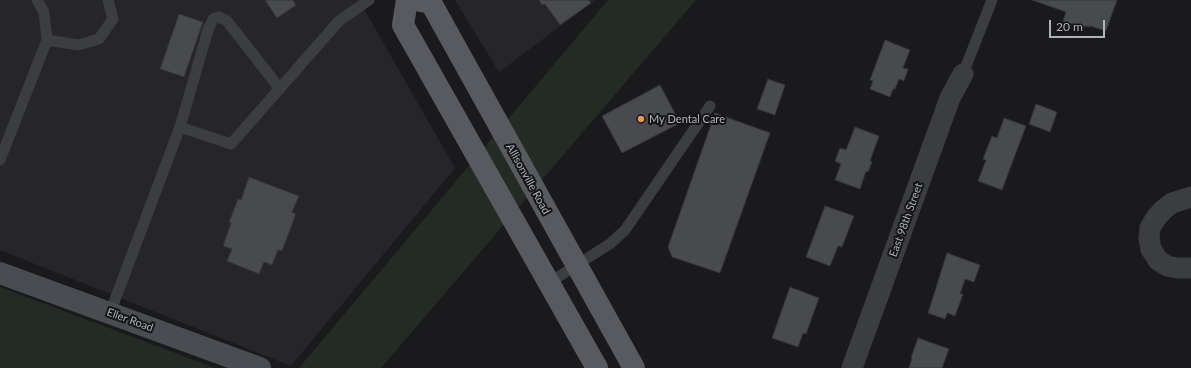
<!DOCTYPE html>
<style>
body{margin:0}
#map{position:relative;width:1191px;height:368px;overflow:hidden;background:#1a1a1c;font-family:Lato,sans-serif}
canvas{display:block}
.scale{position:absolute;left:1049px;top:20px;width:56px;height:18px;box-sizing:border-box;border:2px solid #aeb3ba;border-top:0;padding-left:5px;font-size:12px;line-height:14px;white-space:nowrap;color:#aeb3ba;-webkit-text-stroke:3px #151517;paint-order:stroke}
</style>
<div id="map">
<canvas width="1191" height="368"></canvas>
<div class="scale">20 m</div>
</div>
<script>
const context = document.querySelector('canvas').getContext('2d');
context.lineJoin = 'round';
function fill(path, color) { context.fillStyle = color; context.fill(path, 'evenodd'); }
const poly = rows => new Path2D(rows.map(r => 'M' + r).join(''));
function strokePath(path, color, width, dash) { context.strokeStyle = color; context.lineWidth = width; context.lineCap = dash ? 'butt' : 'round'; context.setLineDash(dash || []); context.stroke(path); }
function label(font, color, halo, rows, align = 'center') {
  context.font = font + ' Lato,sans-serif'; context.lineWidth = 4; context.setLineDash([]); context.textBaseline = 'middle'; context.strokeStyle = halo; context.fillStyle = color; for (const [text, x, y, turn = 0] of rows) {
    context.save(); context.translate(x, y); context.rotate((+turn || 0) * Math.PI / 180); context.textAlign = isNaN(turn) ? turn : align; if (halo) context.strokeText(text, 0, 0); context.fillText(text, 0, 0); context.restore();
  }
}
const built = poly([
 [0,0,359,0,455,168,291,366,0,250],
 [455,0,595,0,499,72]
]);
const green = poly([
 [608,0,696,0,381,368,299,368],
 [0,287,141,340,215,368,0,368]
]);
const building = poly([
 [265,0,293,0,296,5,277,18,265,0],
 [539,0,589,0,591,3,560,25,545,4,542,5,539,0],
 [1032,0,1117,0,1106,31,1090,26,1090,27,1085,26,1084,28,1063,21,1066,12,1032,0],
 [179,14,203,22,184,77,160,69,179,14],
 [885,40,910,50,903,68,908,69,904,81,899,79,895,89,893,89,890,97,870,89,873,81,870,80,885,40],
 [768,79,785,85,775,115,757,109,768,79],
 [660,85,680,123,622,153,602,116,660,85],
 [1036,104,1057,112,1050,132,1029,124,1036,104],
 [715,113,770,133,720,273,672,257,668,247,715,113],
 [1004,118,1026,126,1002,190,978,181,986,160,983,159,992,136,997,138,1004,118],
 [855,127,879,136,870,161,872,162,868,172,866,171,860,189,835,180,841,164,835,161,840,148,846,150,855,127],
 [249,177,299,196,292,212,296,214,282,251,278,250,272,265,264,262,259,274,227,261,232,249,223,246,231,223,229,222,238,199,241,200,249,177],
 [825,206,854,216,842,247,838,246,830,266,806,257,825,206],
 [947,253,980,265,974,282,965,279,960,294,963,294,955,316,947,313,945,319,928,313,947,253],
 [790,287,819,298,806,334,803,333,798,347,772,338,790,287],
 [918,338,949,349,942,368,909,368,912,358,911,358,918,338]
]);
const lane = poly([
 [47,40,78,45,99,39,113,19,108,0],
 [963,74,992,0],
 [180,127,208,30,213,19,219,17,227,21,280,89],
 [0,160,47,40,44,12,37,0],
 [549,283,611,243,625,230,710,106],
 [110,313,180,127,231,144,339,21,369,0]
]);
const street = poly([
 [1191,197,1172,203,1163,210,1156,218,1150,228,1149,238,1151,249,1158,260,1167,266,1177,268,1191,268],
 [852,368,950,98,963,74]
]);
const secondary = poly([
 [0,273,260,368]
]);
const primary = poly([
 [407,0,403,25,597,368],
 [416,0,431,3,634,368]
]);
const markers = [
 [641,119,4,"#e09a4e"]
];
const poiNames = [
 ["My Dental Care",649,119]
];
const streetNames = [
 ["Allisonville Road",528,179,61],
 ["East 98th Street",906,220,-70],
 ["Eller Road",130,320,20]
];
fill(built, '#262629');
fill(green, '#242b24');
fill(building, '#494a4e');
strokePath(building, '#343537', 1);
strokePath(lane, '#3b3d40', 11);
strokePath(street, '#3b3d40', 21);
strokePath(secondary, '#494c50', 22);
strokePath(primary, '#585a5f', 22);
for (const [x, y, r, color] of markers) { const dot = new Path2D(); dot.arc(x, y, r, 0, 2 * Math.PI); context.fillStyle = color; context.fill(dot); strokePath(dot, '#151517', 1.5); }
label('11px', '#aeb3ba', '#151517', poiNames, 'left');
label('11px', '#aeb3ba', '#151517', streetNames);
</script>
